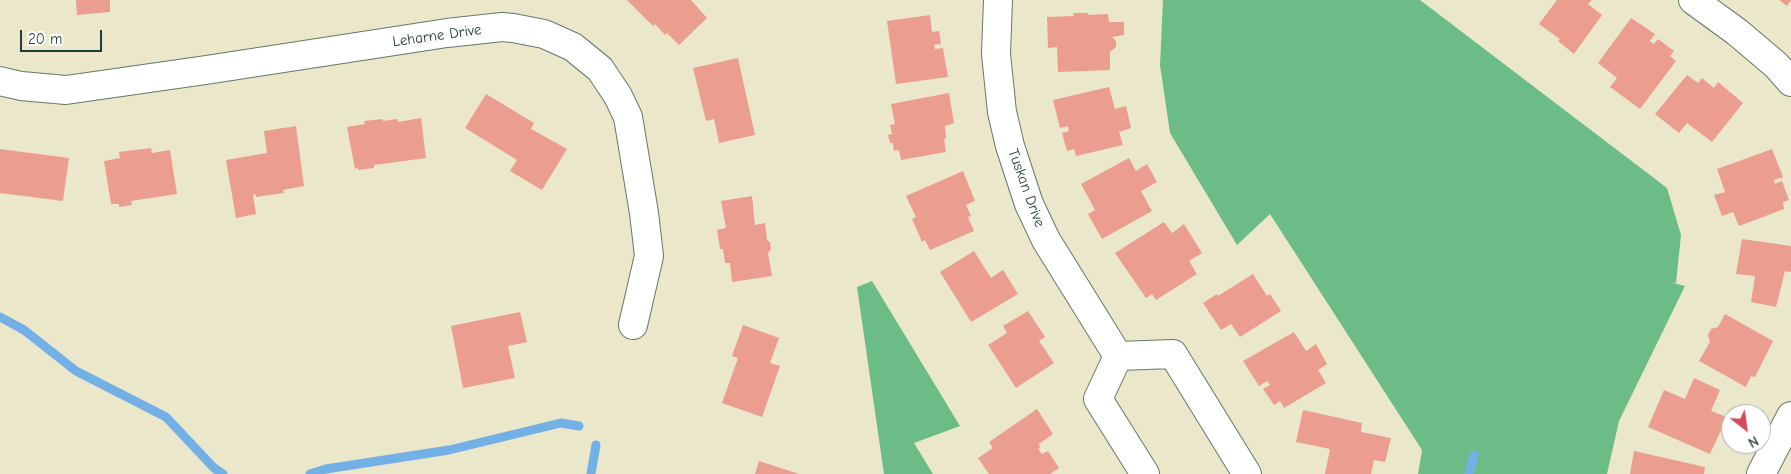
<!DOCTYPE html>
<style>
body{margin:0}
#map{position:relative;width:1791px;height:474px;overflow:hidden;background:#ebe7cb;font-family:"Comic Neue",sans-serif}
canvas{display:block}
.north{position:absolute;left:1721px;top:404px;width:50px;height:50px;box-sizing:border-box;background:#fff;border:1px solid #a5b1ae;border-radius:50%;rotate:150deg;font-size:14px;font-weight:700;line-height:20px;text-align:center;color:#1f3d34}
.north::after{content:'';display:block;margin:auto;width:18px;height:22px;background:#d1495b;clip-path:polygon(50% 0,100% 100%,50% 72%,0 100%)}
.scale{position:absolute;left:20px;top:30px;width:82px;height:22px;box-sizing:border-box;border:2px solid #1f3d34;border-top:0;padding-left:6px;font-size:15px;line-height:18px;white-space:nowrap;color:#1f3d34;-webkit-text-stroke:4px #fff;paint-order:stroke}
</style>
<div id="map">
<canvas width="1791" height="474"></canvas>
<div class="north">N</div>
<div class="scale">20 m</div>
</div>
<script>
const context = document.querySelector('canvas').getContext('2d');
context.lineJoin = 'round';
function fill(path, color) { context.fillStyle = color; context.fill(path, 'evenodd'); }
const poly = rows => new Path2D(rows.map(r => 'M' + r).join(''));
function strokePath(path, color, width, dash) { context.strokeStyle = color; context.lineWidth = width; context.lineCap = dash ? 'butt' : 'round'; context.setLineDash(dash || []); context.stroke(path); }
function label(font, color, halo, rows, align = 'center') {
  context.font = font + ' "Comic Neue",sans-serif'; context.lineWidth = 4; context.setLineDash([]); context.textBaseline = 'middle'; context.strokeStyle = halo; context.fillStyle = color; for (const [text, x, y, turn = 0] of rows) {
    context.save(); context.translate(x, y); context.rotate((+turn || 0) * Math.PI / 180); context.textAlign = isNaN(turn) ? turn : align; if (halo) context.strokeText(text, 0, 0); context.fillText(text, 0, 0); context.restore();
  }
}
const forest = poly([
 [1163,0,1420,0,1667,188,1681,235,1676,283,1670,282,1685,286,1619,421,1607,474,1418,474,1422,450,1270,214,1237,245,1170,133,1160,65],
 [872,281,960,426,914,443,933,474,884,474,857,287]
]);
const stream = poly([
 [0,317,24,330,76,371,166,417,214,468,223,474],
 [310,474,326,469,449,450,561,423,579,426],
 [591,474,596,445],
 [1469,474,1474,455]
]);
const building = poly([
 [76,0,110,0,110,12,77,15],
 [627,0,691,0,707,18,679,45,667,33,665,35,655,24,653,26],
 [1557,0,1592,0,1588,4,1602,15,1574,54,1558,41,1560,39,1539,24],
 [1779,0,1791,0,1787,6],
 [1073,13,1088,13,1088,15,1108,14,1109,22,1124,22,1124,35,1112,37,1116,41,1116,47,1110,52,1110,70,1058,72,1057,47,1048,48,1047,17,1074,16],
 [930,15,932,32,939,31,941,44,934,45,935,49,943,48,948,77,896,84,887,21],
 [1631,18,1655,34,1650,41,1654,44,1658,39,1674,51,1670,56,1676,61,1640,109,1610,87,1617,78,1598,63],
 [738,58,755,135,719,143,714,119,706,121,693,68],
 [1687,75,1698,83,1702,78,1714,88,1718,82,1743,103,1712,142,1687,123,1679,133,1655,114],
 [1109,87,1115,109,1126,106,1131,128,1119,132,1123,145,1076,156,1074,149,1067,151,1062,133,1069,131,1068,126,1060,128,1053,100],
 [949,93,954,123,945,126,946,138,944,139,946,152,901,160,899,150,894,151,893,143,890,143,888,135,892,134,890,125,895,124,891,104],
 [486,94,534,123,531,129,567,149,542,190,510,171,517,160,465,128],
 [421,118,426,158,374,165,374,168,358,170,358,168,355,169,347,127,365,124,364,121,383,119,383,121,397,119,398,122],
 [296,126,304,186,283,190,284,193,256,197,256,194,253,195,256,214,236,218,226,160,267,153,264,131],
 [151,148,152,153,170,150,177,194,131,201,132,205,119,207,119,204,111,204,104,161,120,158,119,152],
 [0,149,69,158,63,201,0,193],
 [1772,149,1783,177,1774,180,1775,184,1782,181,1789,200,1783,202,1784,209,1739,226,1733,212,1722,216,1714,195,1725,192,1717,169],
 [1129,158,1136,171,1147,164,1157,182,1141,191,1152,211,1102,239,1088,214,1095,210,1081,184],
 [963,171,975,201,966,205,971,216,968,217,974,231,930,250,925,240,922,242,912,219,916,217,906,196],
 [752,196,755,225,765,223,767,240,770,242,771,249,768,253,772,276,732,282,730,263,725,263,723,249,720,249,717,230,726,228,721,201],
 [1164,222,1172,233,1184,224,1202,253,1189,261,1197,274,1156,300,1152,294,1146,298,1115,253],
 [1742,239,1791,246,1791,272,1785,271,1776,307,1751,302,1755,276,1736,274],
 [974,251,991,278,1003,270,1018,294,971,322,940,272],
 [1253,274,1267,296,1270,294,1281,311,1240,337,1231,324,1221,330,1203,303,1217,294,1218,296],
 [1028,311,1045,337,1039,341,1054,363,1016,388,988,345,1007,333,1003,326],
 [520,312,527,342,508,346,515,378,463,388,451,326],
 [1725,314,1773,341,1755,377,1751,376,1746,387,1699,361,1710,342,1708,335,1711,329,1718,327],
 [743,325,779,338,770,363,780,366,762,417,722,403,738,358,732,356],
 [1294,332,1306,351,1316,344,1327,364,1318,370,1326,383,1284,408,1280,401,1274,405,1263,389,1270,385,1267,381,1259,386,1243,361],
 [1694,378,1720,390,1711,411,1727,417,1710,454,1648,427,1664,390,1685,399],
 [1037,409,1053,434,1039,444,1040,448,1038,449,1042,454,1048,451,1059,468,1050,474,989,474,978,458,993,448,989,442],
 [1303,410,1362,423,1361,432,1391,438,1385,462,1374,460,1371,474,1325,474,1330,449,1296,442],
 [1634,451,1705,467,1704,474,1630,474],
 [759,461,799,474,755,474]
]);
const minor = poly([
 [998,0,996,54,1002,112,1010,146,1029,204,1046,240,1118,356],
 [1693,0,1737,32,1776,65,1791,82],
 [0,81,21,86,66,90,206,70,447,33,502,27,513,28,544,34,573,47,600,69,618,96,628,117,644,213,649,256,633,325],
 [1118,356,1173,354,1247,474],
 [1118,356,1098,399,1145,474],
 [1761,474,1791,416]
]);
const streetNames = [
 ["Leharne Drive",437,36,-8],
 ["Tuskan Drive",1026,188,70]
];
fill(forest, '#6cbc87');
strokePath(stream, '#73b0e5', 9);
fill(building, '#eb9d8f');
strokePath(minor, '#667869', 30);
strokePath(minor, '#fff', 28);
label('15px', '#1f3d34', '#fff', streetNames);
</script>
